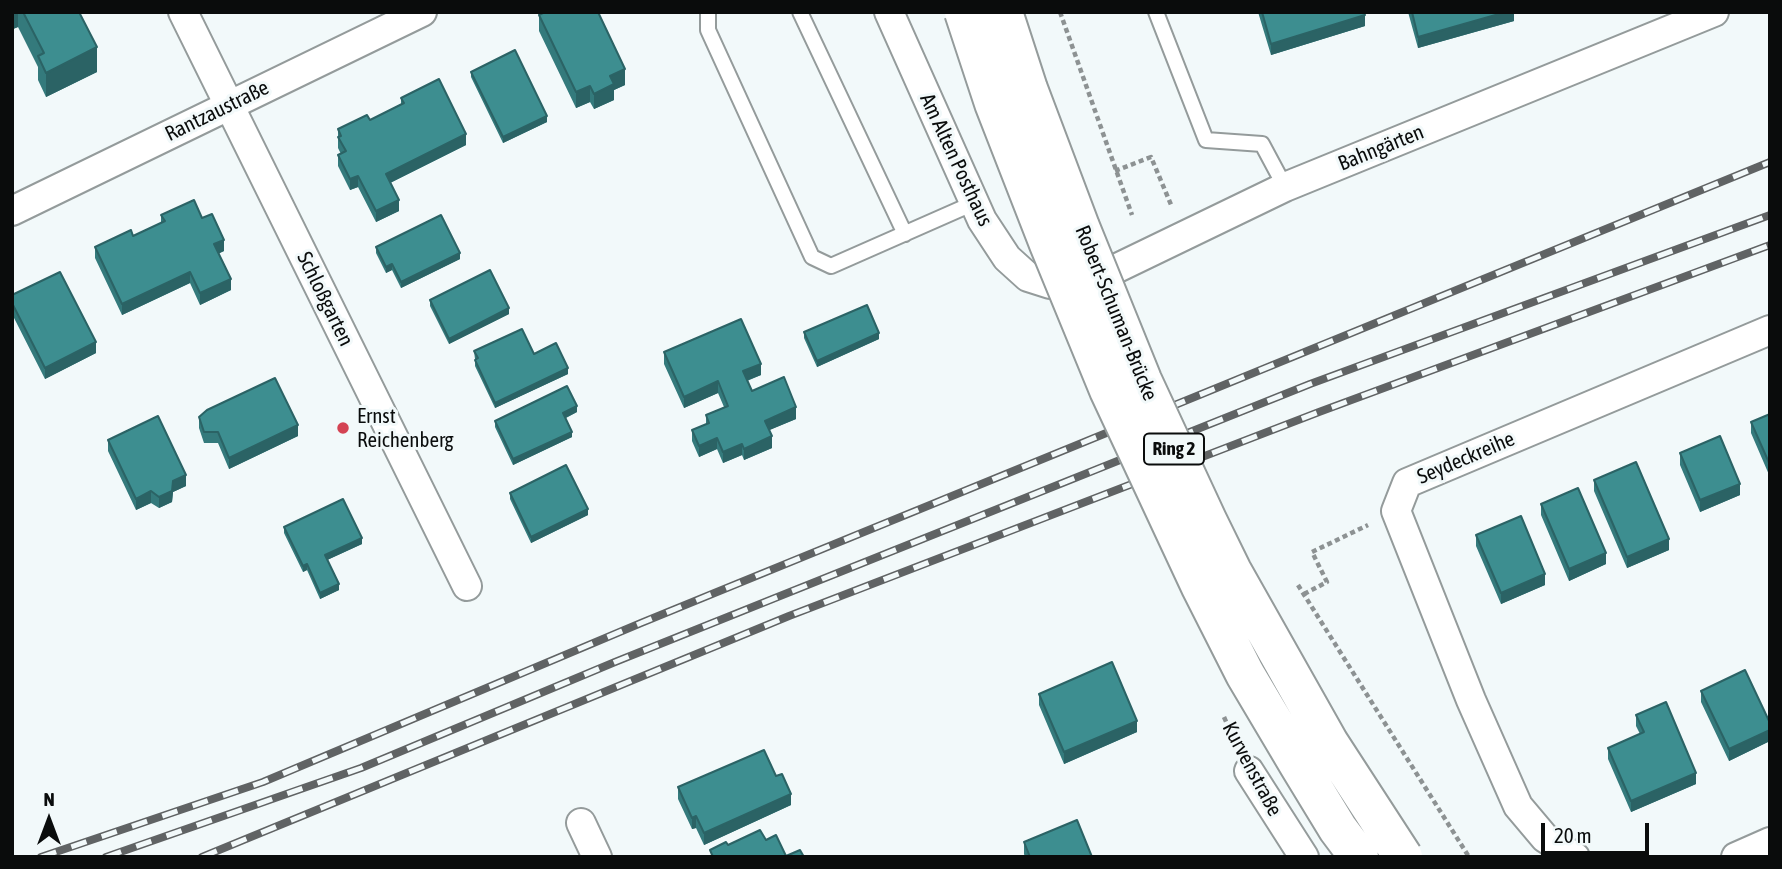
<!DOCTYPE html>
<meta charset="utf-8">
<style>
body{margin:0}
#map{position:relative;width:1782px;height:869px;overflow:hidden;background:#f2f9fa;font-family:"Asap Condensed",sans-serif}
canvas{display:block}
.frame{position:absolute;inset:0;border:14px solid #0a0c0c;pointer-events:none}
.north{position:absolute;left:14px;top:785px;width:70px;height:70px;-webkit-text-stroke:5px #f2f9fa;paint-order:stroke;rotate:0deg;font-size:19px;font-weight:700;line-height:28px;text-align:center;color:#0a0c0c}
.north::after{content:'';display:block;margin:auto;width:24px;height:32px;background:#0a0c0c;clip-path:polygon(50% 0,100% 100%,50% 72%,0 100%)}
.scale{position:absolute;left:1541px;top:823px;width:108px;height:32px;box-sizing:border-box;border:4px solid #0a0c0c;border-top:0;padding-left:9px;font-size:21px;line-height:24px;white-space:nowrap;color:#0a0c0c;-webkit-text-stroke:5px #f2f9fa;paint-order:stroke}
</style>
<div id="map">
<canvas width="1782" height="869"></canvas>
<div class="frame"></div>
<div class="north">N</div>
<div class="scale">20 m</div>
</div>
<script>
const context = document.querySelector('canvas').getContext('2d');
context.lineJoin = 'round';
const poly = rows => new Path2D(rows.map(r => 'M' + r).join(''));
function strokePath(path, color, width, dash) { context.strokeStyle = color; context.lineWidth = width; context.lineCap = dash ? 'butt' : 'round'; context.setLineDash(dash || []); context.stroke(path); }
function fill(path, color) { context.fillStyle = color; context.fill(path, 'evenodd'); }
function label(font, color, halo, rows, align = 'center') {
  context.font = font + ' "Asap Condensed",sans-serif'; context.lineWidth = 6; context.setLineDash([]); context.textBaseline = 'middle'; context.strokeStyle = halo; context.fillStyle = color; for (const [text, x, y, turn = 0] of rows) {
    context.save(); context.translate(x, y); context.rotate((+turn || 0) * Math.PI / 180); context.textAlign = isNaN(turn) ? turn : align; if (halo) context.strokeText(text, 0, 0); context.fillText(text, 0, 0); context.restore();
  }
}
const path = poly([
 [1060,12,1132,215],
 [1115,171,1151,157,1172,207],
 [1298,585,1469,857],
 [1304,594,1327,582,1312,552,1368,525],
 [1224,717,1236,744]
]);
const lane = poly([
 [708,12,708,30,812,257,831,266,974,203],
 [800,12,905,234],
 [1156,12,1206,140,1262,144,1285,187]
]);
const street = poly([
 [183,12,467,586],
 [889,12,982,220,1007,258,1028,277,1050,284,1080,282,1107,273,1285,187,1714,12],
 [12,211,422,12],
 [1249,771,1304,857],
 [581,823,597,857],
 [1575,857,1545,838,1518,806,1471,700,1396,511,1407,483,1770,330],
 [1736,857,1770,842]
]);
const rail = poly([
 [41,857,263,782,641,623,1770,162],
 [106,857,361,768,615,662,1310,384,1770,215],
 [202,857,789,616,1319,412,1770,245]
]);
const primaryBridge = poly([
 [964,12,994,103,1049,244,1109,390,1201,587,1245,674,1299,765,1338,829,1359,857],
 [1003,12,1028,89,1080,227,1142,380,1207,520,1232,571,1329,743,1403,857]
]);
const wall = poly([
 [12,12,79,12,97,72,46,97,38,80,38,67,18,27,13,29,12,28],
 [1258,12,1364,12,1365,26,1271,55],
 [1408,12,1514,12,1514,21,1418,48],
 [539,15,625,85,614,90,614,100,594,109,590,102,576,108,539,31],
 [471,72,547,122,503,143,471,77],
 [401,98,466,145,390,183,399,211,376,222,358,187,350,190,338,166,338,155,341,154,338,148,338,129,370,120,401,104],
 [161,215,202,218,224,251,219,253,231,290,200,305,190,283,122,315,95,258,95,247,133,236,161,223],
 [376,247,460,259,401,288,392,270,386,273,376,253],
 [12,295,96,353,45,379,12,314],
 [430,300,509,314,449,344,430,306],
 [804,332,879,339,817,367,804,338],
 [474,351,534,354,568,374,495,408,475,366,475,359],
 [664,352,761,375,747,381,752,391,796,419,769,430,772,448,744,460,742,455,723,463,717,449,699,457,692,441,692,430,706,424,706,415,724,407,718,393,684,408,664,364],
 [577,412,566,418,572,437,513,465,495,427,495,421],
 [1770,414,1770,477,1751,433,1751,422],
 [199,417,298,436,229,469,218,443,204,443,199,428],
 [108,440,186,486,173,492,172,502,159,508,151,503,136,510,108,451],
 [1680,453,1740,495,1700,512,1680,465],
 [1594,480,1669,550,1627,568,1594,491],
 [510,493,588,515,531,543,510,499],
 [1541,504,1606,564,1569,581,1541,515],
 [284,527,362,544,327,560,339,590,320,599,307,570,303,572,284,533],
 [1476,535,1545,585,1501,604,1476,546],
 [1701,691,1770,723,1770,741,1729,761,1701,702],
 [1039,694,1137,732,1064,764,1039,705],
 [1636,715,1696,784,1631,812,1608,759,1608,748,1640,734,1636,726],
 [776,776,791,805,704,845,696,828,692,829,678,799,678,787],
 [1024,842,1092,857,1025,857,1024,854]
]);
const shadedWall = poly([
 [13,12,18,12,18,27,13,29],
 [1506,12,1514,12,1514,21,1418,48,1418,37],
 [1365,15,1365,26,1271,55,1271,44],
 [97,47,97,72,46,97,46,73],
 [625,69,625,85,614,90,614,100,594,109,594,94,610,76],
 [590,86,590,102,576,108,576,92],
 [547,116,547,122,503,143,503,137],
 [466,134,466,145,386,185,386,174],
 [358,176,358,187,350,190,350,179],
 [399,200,399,211,376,222,376,211],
 [224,240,224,251,214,256,214,244],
 [460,253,460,259,401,288,401,282],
 [392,264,392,270,386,273,386,267],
 [190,272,190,283,122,315,122,304],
 [231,279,231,290,200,305,200,293],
 [509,308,509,314,449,344,449,339],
 [879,333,879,339,817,367,817,361],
 [96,342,96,353,45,379,45,368],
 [761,364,761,375,743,382,743,371],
 [568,368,568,374,495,408,495,403],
 [718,381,718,393,684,408,684,397],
 [577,406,577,412,563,419,563,413],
 [796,407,796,419,765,432,765,421],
 [298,425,298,436,229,469,229,458],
 [572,432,572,437,513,465,513,459],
 [772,436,772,448,744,460,744,449],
 [717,438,717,449,699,457,699,446],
 [742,444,742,455,723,463,723,452],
 [186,475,186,486,173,492,172,502,159,508,159,497,173,481],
 [1740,484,1740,495,1700,512,1700,500],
 [151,491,151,503,136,510,136,499],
 [588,509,588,515,531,543,531,537],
 [362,538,362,544,325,561,325,555],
 [1669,539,1669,550,1627,568,1627,557],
 [1606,553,1606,564,1569,581,1569,569],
 [307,564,307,570,303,572,303,566],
 [1545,574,1545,585,1501,604,1501,593],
 [339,584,339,590,320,599,320,593],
 [1137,721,1137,732,1064,764,1064,752],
 [1770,730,1770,741,1729,761,1729,749],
 [1696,773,1696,784,1631,812,1631,801],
 [791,794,791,805,704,845,704,833],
 [696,816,696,828,692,829,692,818]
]);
const building = poly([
 [23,12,79,12,97,47,46,73,38,56,44,53,23,12],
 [545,12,598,12,625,69,610,76,614,84,594,94,590,86,576,92,539,15,545,12],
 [1262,12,1364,12,1365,15,1271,44,1262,12],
 [1412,12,1506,12,1418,37,1412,12],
 [515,50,547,116,503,137,471,72,515,50],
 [439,79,466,134,386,174,399,200,376,211,358,176,350,179,338,155,346,151,338,137,341,136,338,129,367,115,370,120,404,103,401,98,439,79],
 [194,200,202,218,212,214,224,240,214,244,231,279,200,293,190,272,122,304,95,247,131,230,133,236,165,221,161,215,194,200],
 [441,215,460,253,401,282,392,264,386,267,376,247,441,215],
 [490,270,509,308,449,339,430,300,490,270],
 [60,272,96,342,45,368,12,303,12,295,60,272],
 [867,305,879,333,817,361,804,332,867,305],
 [741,319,761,364,743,371,752,391,784,377,796,407,765,421,772,436,744,449,742,444,723,452,717,438,699,446,692,430,709,423,706,415,728,406,718,381,684,397,664,352,741,319],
 [522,329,534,354,556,343,568,368,495,403,475,360,478,358,474,351,522,329],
 [275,378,298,425,229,458,218,432,204,432,199,417,207,410,275,378],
 [567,386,577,406,563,413,572,432,513,459,495,421,567,386],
 [1770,414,1770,465,1751,422,1770,414],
 [158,416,186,475,173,481,172,491,159,497,151,491,136,499,108,440,158,416],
 [1720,436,1740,484,1700,500,1680,453,1720,436],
 [1636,462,1669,539,1627,557,1594,480,1636,462],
 [566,465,588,509,531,537,510,493,566,465],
 [1578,488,1606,553,1569,569,1541,504,1578,488],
 [343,499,362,538,325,555,339,584,320,593,307,564,303,566,284,527,343,499],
 [1521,516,1545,574,1501,593,1476,535,1521,516],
 [1112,662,1137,721,1064,752,1039,694,1112,662],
 [1745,670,1770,723,1770,730,1729,749,1701,691,1745,670],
 [1666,702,1696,773,1631,801,1608,748,1644,732,1636,715,1666,702],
 [764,750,776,776,782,774,791,794,704,833,696,816,692,818,678,787,764,750],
 [1077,820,1092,857,1030,857,1024,842,1077,820],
 [760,830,766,840,776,835,786,856,800,850,804,857,713,857,710,850,726,842,728,845,760,830]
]);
const markers = [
 [343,428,7,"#d44353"]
];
const shields = [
 [1174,449,60]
];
const shieldNames = [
 ["Ring 2",1174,449]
];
const streetNames = [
 ["Rantzaustraße",217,111,-26],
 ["Bahngärten",1381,148,-22],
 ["Am Alten Posthaus",956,160,65],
 ["Schloßgarten",325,299,64],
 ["Robert-Schuman-Brücke",1116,313,68],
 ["Seydeckreihe",1466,458,-23],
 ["Kurvenstraße",1252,769,62]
];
const poiNames = [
 ["Ernst",357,416],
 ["Reichenberg",357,440]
];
strokePath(lane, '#949b9b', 18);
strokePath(street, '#949b9b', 32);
strokePath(path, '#8d9293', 4.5, [5, 3.5]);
strokePath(lane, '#fff', 14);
strokePath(street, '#fff', 28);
strokePath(rail, '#606364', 8);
strokePath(rail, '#f2f9fa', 5, [16]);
strokePath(primaryBridge, '#949b9b', 42, []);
strokePath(primaryBridge, '#fff', 38);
fill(wall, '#347a7c');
fill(shadedWall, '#2b6365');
fill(building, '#3d8e90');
strokePath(building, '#2b6365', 2);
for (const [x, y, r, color] of markers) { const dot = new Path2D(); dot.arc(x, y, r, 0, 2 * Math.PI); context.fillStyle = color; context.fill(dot); strokePath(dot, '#f2f9fa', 2.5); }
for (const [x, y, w] of shields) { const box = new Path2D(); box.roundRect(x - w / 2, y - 15.5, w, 31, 5); context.fillStyle = '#f2f9fa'; context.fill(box); strokePath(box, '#0a0c0c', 2); }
label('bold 19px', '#0a0c0c', null, shieldNames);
label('21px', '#0a0c0c', '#f2f9fa', streetNames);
label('21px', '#0a0c0c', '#f2f9fa', poiNames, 'left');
</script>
